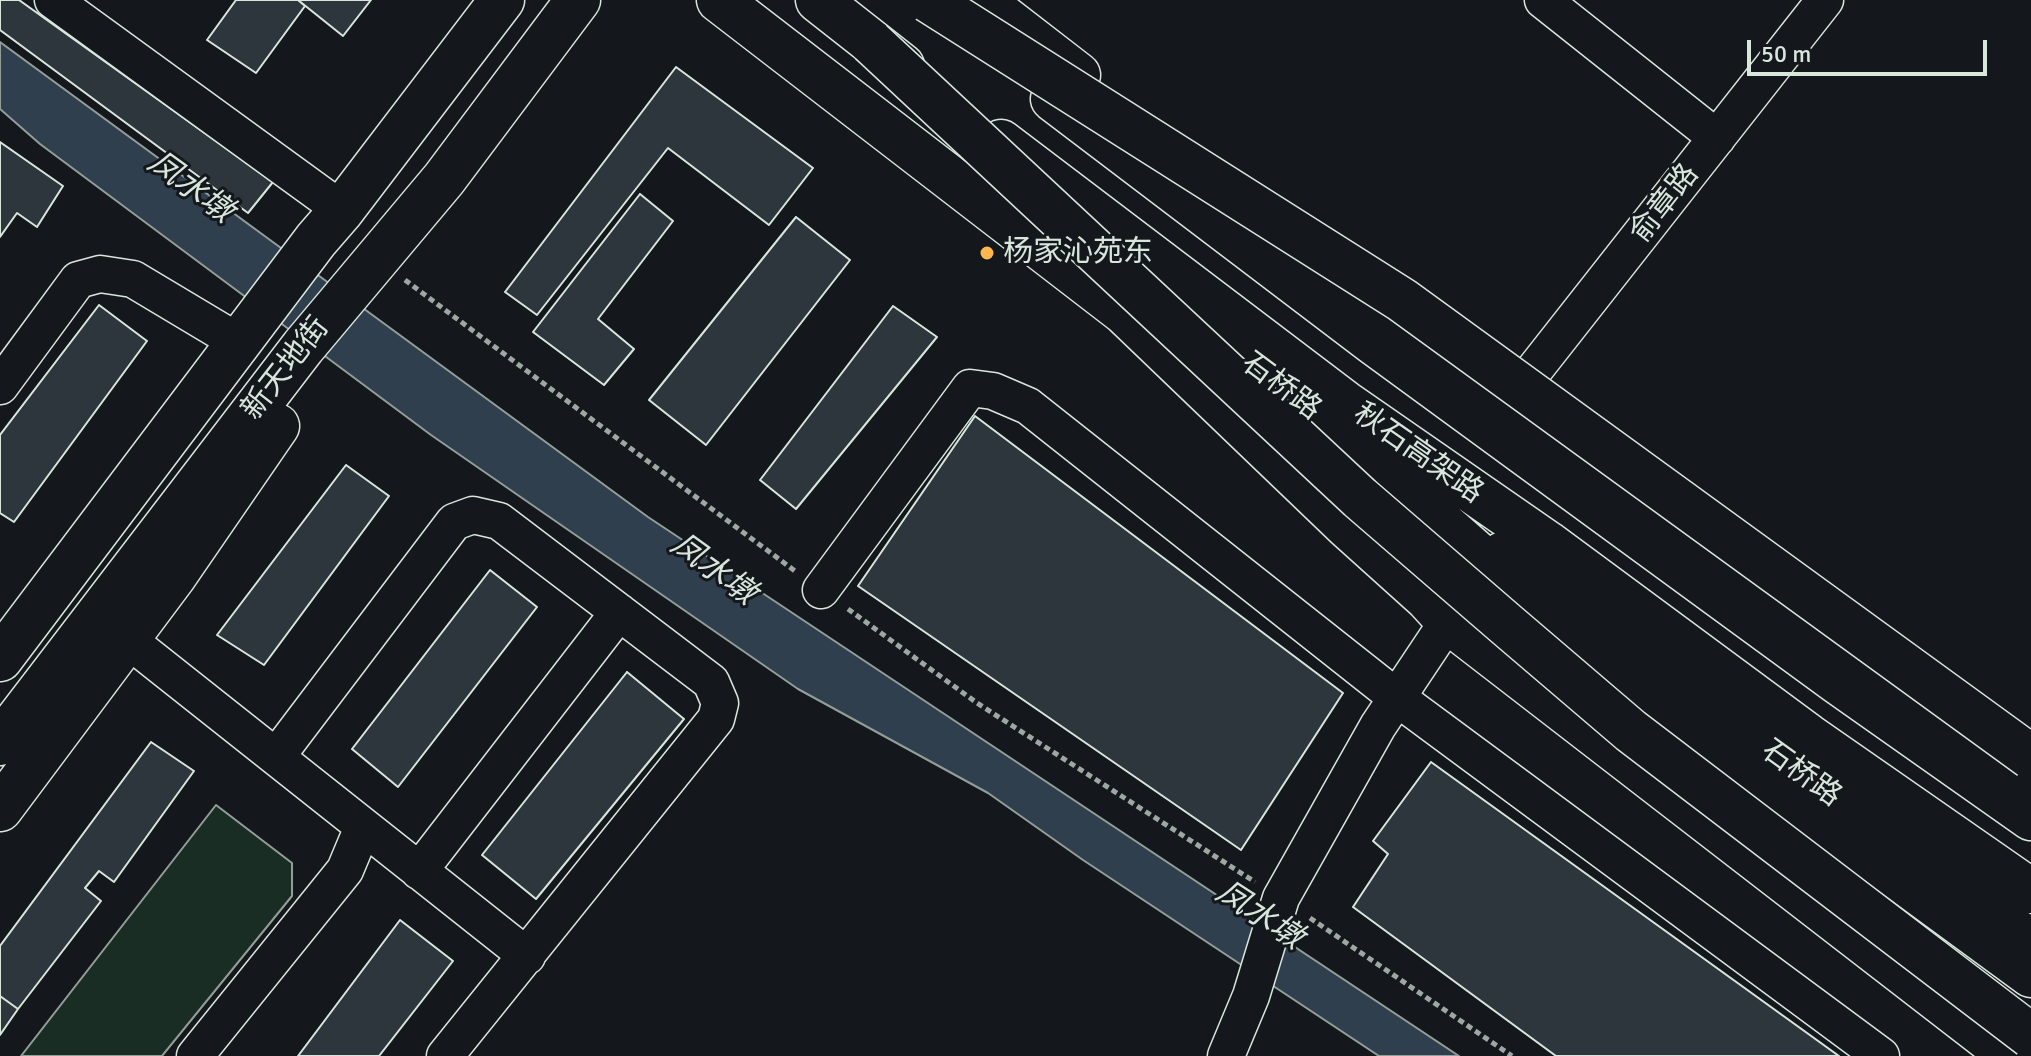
<!DOCTYPE html>
<meta charset="utf-8">
<style>
body{margin:0}
#map{position:relative;width:2031px;height:1056px;overflow:hidden;background:#14181c;font-family:Signika,sans-serif}
canvas{display:block}
.scale{position:absolute;left:1747px;top:40px;width:240px;height:36px;box-sizing:border-box;border:4px solid #d8e6dc;border-top:0;padding-left:10px;font-size:24px;line-height:28px;white-space:nowrap;color:#d8e6dc;-webkit-text-stroke:6px #14181c;paint-order:stroke}
</style>
<div id="map">
<canvas width="2031" height="1056"></canvas>
<div class="scale">50 m</div>
</div>
<script>
const context = document.querySelector('canvas').getContext('2d');
context.lineJoin = 'round';
function fill(path, color) { context.fillStyle = color; context.fill(path, 'evenodd'); }
const poly = rows => new Path2D(rows.map(r => 'M' + r).join(''));
function strokePath(path, color, width, dash) { context.strokeStyle = color; context.lineWidth = width; context.lineCap = dash ? 'butt' : 'round'; context.setLineDash(dash || []); context.stroke(path); }
function label(font, color, halo, rows, align = 'center') {
  context.font = font + ' Signika,"Noto Sans SC",sans-serif'; context.lineWidth = 6; context.setLineDash([]); context.textBaseline = 'middle'; context.strokeStyle = halo; context.fillStyle = color; for (const [text, x, y, turn = 0] of rows) {
    context.save(); context.translate(x, y); context.rotate((+turn || 0) * Math.PI / 180); context.textAlign = isNaN(turn) ? turn : align; if (halo) context.strokeText(text, 0, 0); context.fillText(text, 0, 0); context.restore();
  }
}
const green = poly([
 [216,805,292,863,292,896,162,1056,21,1056,216,805]
]);
const water = poly([
 [0,42,648,517,1459,1056,1379,1056,1083,860,988,793,798,689,431,435,40,144,0,109,0,42]
]);
const building = poly([
 [0,0,19,0,273,182,248,213,0,30,0,0],
 [236,0,298,0,305,6,256,73,207,40,236,0],
 [298,0,371,0,343,36,298,0],
 [676,67,813,168,769,225,668,148,537,315,505,292,676,67],
 [0,142,63,186,37,227,17,213,0,237,0,142],
 [640,194,673,221,598,319,634,349,604,385,533,332,640,194],
 [796,217,850,260,706,445,649,400,796,217],
 [99,305,147,341,14,522,0,513,0,435,99,305],
 [893,306,937,337,796,509,760,480,893,306],
 [975,416,1343,693,1241,850,858,586,975,416],
 [346,465,389,496,264,665,217,635,346,465],
 [490,570,537,607,398,787,352,749,490,570],
 [627,672,684,719,536,899,482,855,627,672],
 [151,742,194,771,114,882,99,871,85,888,101,901,18,1009,0,996,0,946,151,742],
 [1431,762,1839,1056,1556,1056,1353,907,1388,854,1373,841,1431,762],
 [400,920,453,961,379,1056,298,1056,400,920],
 [0,996,18,1009,0,1035,0,996]
]);
const path = poly([
 [405,280,795,571],
 [848,609,977,703,1255,882],
 [1310,918,1512,1056]
]);
const minor = poly([
 [53,0,342,210],
 [1543,0,1717,138],
 [0,386,78,280,100,274,133,279,240,343],
 [1505,407,1825,0],
 [821,590,970,388,993,391,1028,406,1396,697,1881,1056],
 [127,639,527,956],
 [276,757,454,522,473,515,499,521,711,682,720,703,716,719,445,1056],
 [419,871,619,612],
 [195,1056,345,870,363,827],
 [1226,1056,1251,996,1281,898,1378,726,1448,621]
]);
const major = poly([
 [719,0,1124,312,1347,526,1427,598,1448,621,2011,1056],
 [981,0,1078,75],
 [1337,278,1504,408,2031,788],
 [1196,324,1358,446],
 [1503,554,1722,718,2031,942],
 [0,659,316,240,342,210,502,0],
 [0,743,303,347,444,179,578,0],
 [0,809,174,576,277,426]
]);
const highway = poly([
 [818,0,902,66],
 [1053,99,1373,342,1838,682,2031,818],
 [1001,142,1345,403,1547,543,1808,736,2031,891],
 [1327,422,1582,646,2031,975]
]);
const highwayBridge = poly([
 [928,0,1402,300,2031,757],
 [871,42,1360,498,1507,625,1631,731,2031,1036]
]);
const markers = [
 [987,253,8,"#ffb74d"]
];
const streetNames = [
 ["俞章路",1665,204,-52],
 ["新天地街",286,369,-52],
 ["石桥路",1281,387,37],
 ["秋石高架路",1418,454,35],
 ["石桥路",1801,774,36]
];
const poiNames = [
 ["杨家沁苑东",1003,253]
];
const waterNames = [
 ["凤水墩",190,188,36],
 ["凤水墩",713,570,36],
 ["凤水墩",1259,916,33]
];
fill(green, '#1a2d24');
strokePath(green, '#939e99', 2);
fill(water, '#2f3f4d');
strokePath(water, '#939e99', 2);
fill(building, '#2c363c');
strokePath(building, '#d8e6dc', 2);
strokePath(minor, '#d8e6dc', 39);
strokePath(major, '#d8e6dc', 47);
strokePath(highway, '#d8e6dc', 47);
strokePath(path, '#9da8a2', 5, [6, 4]);
strokePath(minor, '#14181c', 36);
strokePath(major, '#14181c', 44);
strokePath(highway, '#14181c', 44);
strokePath(highwayBridge, '#d8e6dc', 47, []);
strokePath(highwayBridge, '#14181c', 44);
for (const [x, y, r, color] of markers) { const dot = new Path2D(); dot.arc(x, y, r, 0, 2 * Math.PI); context.fillStyle = color; context.fill(dot); strokePath(dot, '#14181c', 3); }
label('30px', '#d8e6dc', '#14181c', streetNames);
label('30px', '#d8e6dc', '#14181c', poiNames, 'left');
label('italic 32px', '#d8e6dc', '#14181c', waterNames);
</script>
